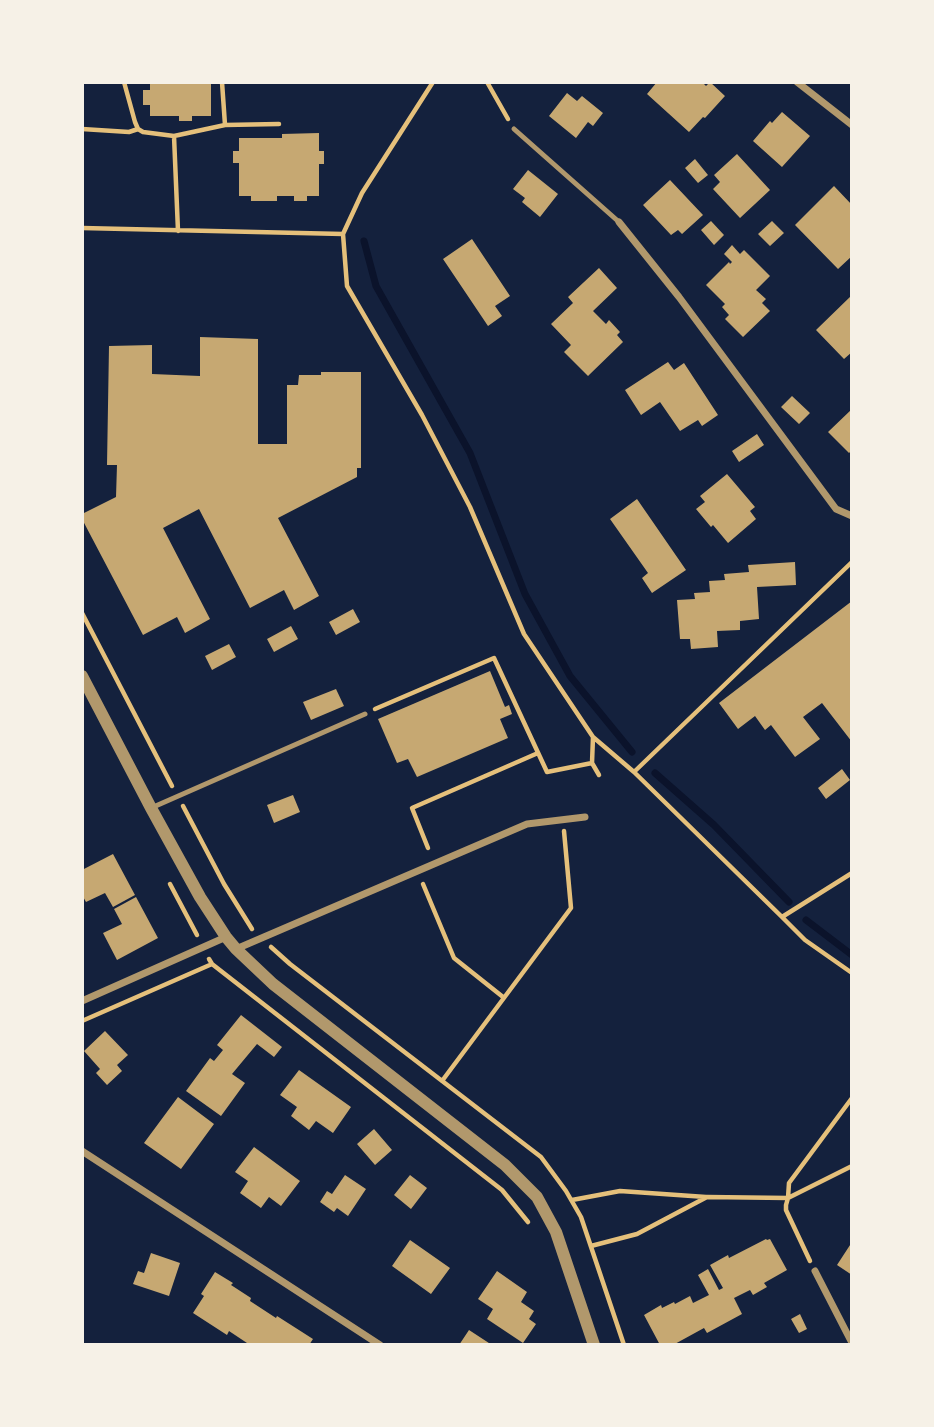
<!DOCTYPE html>
<style>
body{margin:0}
#map{position:relative;width:934px;height:1427px;overflow:hidden;background:#14213d;font-family:"Varela Round",sans-serif}
canvas{display:block}
.frame{position:absolute;inset:0;border:84px solid #f6f1e7;pointer-events:none}
</style>
<div id="map">
<canvas width="934" height="1427"></canvas>
<div class="frame"></div>
</div>
<script>
const context = document.querySelector('canvas').getContext('2d');
context.lineJoin = 'round';
const poly = rows => new Path2D(rows.map(r => 'M' + r).join(''));
function strokePath(path, color, width, dash) { context.strokeStyle = color; context.lineWidth = width; context.lineCap = dash ? 'butt' : 'round'; context.setLineDash(dash || []); context.stroke(path); }
function fill(path, color) { context.fillStyle = color; context.fill(path, 'evenodd'); }
const stream = poly([
 [364,241,376,286,470,453,525,594,570,676,632,752],
 [655,773,714,825,789,902],
 [806,920,852,955]
]);
const building = poly([
 [150,82,211,82,211,116,192,116,192,121,179,121,179,116,150,116,150,105,143,105,143,90,150,90],
 [657,82,702,82,706,86,710,82,725,96,705,118,703,117,689,132,647,94],
 [567,93,577,101,582,96,603,113,593,126,588,122,576,138,549,116],
 [782,112,810,136,782,167,753,141,770,121,772,123],
 [319,133,319,151,324,151,324,164,319,164,319,196,307,196,307,201,294,201,294,196,277,196,277,201,251,201,251,196,239,196,239,163,233,163,233,151,239,151,239,138,282,138,282,134],
 [737,154,770,190,740,218,713,189,720,182,714,175],
 [695,159,708,175,698,183,685,168],
 [528,170,558,194,540,217,522,202,525,198,513,189],
 [670,180,703,215,682,234,678,230,671,235,643,205],
 [834,186,852,205,852,256,838,269,795,225],
 [711,221,724,235,714,245,701,230],
 [772,221,784,233,770,246,758,234],
 [472,239,510,296,495,306,502,316,488,326,443,259],
 [732,245,740,254,744,250,770,276,756,290,766,299,762,303,770,311,743,337,725,319,729,315,722,307,725,304,706,285,729,262,730,264,732,262,724,254],
 [599,268,617,288,593,311,606,324,609,320,620,332,617,335,623,342,588,376,564,352,571,345,551,324,573,303,568,297],
 [852,295,852,352,844,359,816,330],
 [200,337,258,339,258,444,287,444,287,385,298,385,299,375,321,375,321,372,361,372,361,468,357,468,357,477,278,518,319,596,294,610,284,590,250,608,199,509,163,528,210,619,185,633,177,617,143,635,82,519,82,514,116,497,117,465,107,465,109,346,152,345,152,374,200,376],
 [668,362,674,370,684,363,718,415,702,426,698,420,680,431,660,402,641,415,625,390],
 [792,396,810,413,799,424,781,407],
 [852,409,852,450,849,453,828,432],
 [757,434,764,445,739,462,732,451],
 [727,474,755,507,750,511,756,519,728,543,713,525,711,527,696,509,705,502,700,496],
 [637,499,686,570,652,593,642,578,648,573,610,519],
 [795,562,796,585,757,587,759,619,740,621,740,630,717,631,718,647,691,649,690,639,680,639,677,600,695,599,694,593,710,592,709,581,725,580,724,574,749,572,748,565],
 [852,601,852,742,822,703,803,717,820,739,795,757,771,725,765,730,755,716,738,729,719,703],
 [353,609,360,622,336,635,329,622],
 [291,626,298,639,274,652,267,639],
 [229,644,236,657,212,670,205,656],
 [490,671,505,707,509,705,512,714,500,719,508,738,417,777,408,759,397,763,378,719],
 [336,689,344,706,311,720,303,702],
 [842,769,850,780,826,799,818,788],
 [293,795,300,812,274,823,267,805],
 [113,854,135,895,113,907,105,893,86,902,82,895,82,870],
 [136,897,158,938,117,960,103,933,122,924,114,909],
 [241,1015,282,1047,274,1057,257,1044,232,1074,245,1083,221,1116,186,1091,210,1058,214,1061,223,1050,217,1045],
 [105,1031,128,1055,117,1065,122,1071,107,1085,96,1073,100,1069,84,1051],
 [299,1070,351,1107,333,1133,316,1121,309,1130,291,1116,297,1107,280,1095],
 [178,1097,214,1124,181,1169,144,1143],
 [374,1129,392,1150,375,1165,357,1144],
 [254,1147,300,1181,281,1206,269,1197,261,1208,240,1193,248,1181,235,1172],
 [345,1175,366,1189,348,1216,337,1208,334,1212,320,1202,327,1191,332,1194],
 [410,1175,427,1188,411,1209,394,1195],
 [766,1239,767,1240,770,1239,787,1270,764,1283,767,1287,753,1295,750,1290,734,1298,742,1314,707,1333,704,1328,673,1345,660,1345,644,1315,661,1305,662,1308,674,1302,675,1304,690,1296,693,1303,709,1295,698,1275,708,1269,719,1290,723,1288,710,1265,728,1255,729,1258],
 [410,1240,450,1268,431,1294,392,1266],
 [852,1242,852,1275,837,1265],
 [151,1253,180,1263,169,1296,133,1284,138,1271,144,1273],
 [497,1271,527,1292,521,1302,534,1311,529,1319,536,1324,523,1343,487,1319,493,1309,478,1299],
 [215,1272,233,1283,231,1285,251,1298,250,1301,276,1318,277,1316,313,1339,309,1345,250,1345,229,1331,227,1335,193,1313,204,1296,201,1294],
 [800,1314,807,1329,799,1333,791,1319],
 [469,1330,492,1345,459,1345]
]);
const path = poly([
 [124,82,135,122,138,129,143,132,174,136,225,125,222,82],
 [433,82,362,193,343,234,347,286,422,415,470,507,524,634,593,737,634,772,782,917,852,873],
 [487,82,508,119],
 [225,125,279,124],
 [82,129,129,132,138,129],
 [174,136,178,231],
 [82,228,343,234],
 [82,613,172,786],
 [375,709,494,658,547,772,592,763,599,775],
 [592,763,593,737],
 [634,772,852,562],
 [183,806,224,884,252,929],
 [428,848,412,808,538,753],
 [170,884,197,935],
 [423,884,454,958,503,997],
 [782,917,805,940,852,973],
 [271,947,290,964,541,1157,566,1191,581,1217,624,1345],
 [209,959,212,964,502,1190,528,1222],
 [82,1021,212,964],
 [442,1081,571,908,564,831],
 [572,1200,620,1191,706,1197],
 [591,1246,637,1234,707,1197,788,1198,789,1183,852,1098],
 [810,1261,786,1210,786,1205,788,1198,852,1166]
]);
const service = poly([
 [514,129,619,222],
 [151,808,365,714]
]);
const minor = poly([
 [797,82,852,125],
 [619,222,679,297,836,509,852,516],
 [236,949,527,824,585,817],
 [82,1001,226,937],
 [82,1151,380,1345],
 [815,1271,852,1343]
]);
const tertiary = poly([
 [82,676,151,808,200,897,226,937,236,949,273,984,505,1165,537,1197,556,1232,594,1345]
]);
strokePath(stream, '#0b132b', 7);
fill(building, '#c6a872');
strokePath(path, '#e5c07b', 4.5);
strokePath(service, '#b1986c', 5);
strokePath(minor, '#b1986c', 7);
strokePath(tertiary, '#b1986c', 12);
</script>
